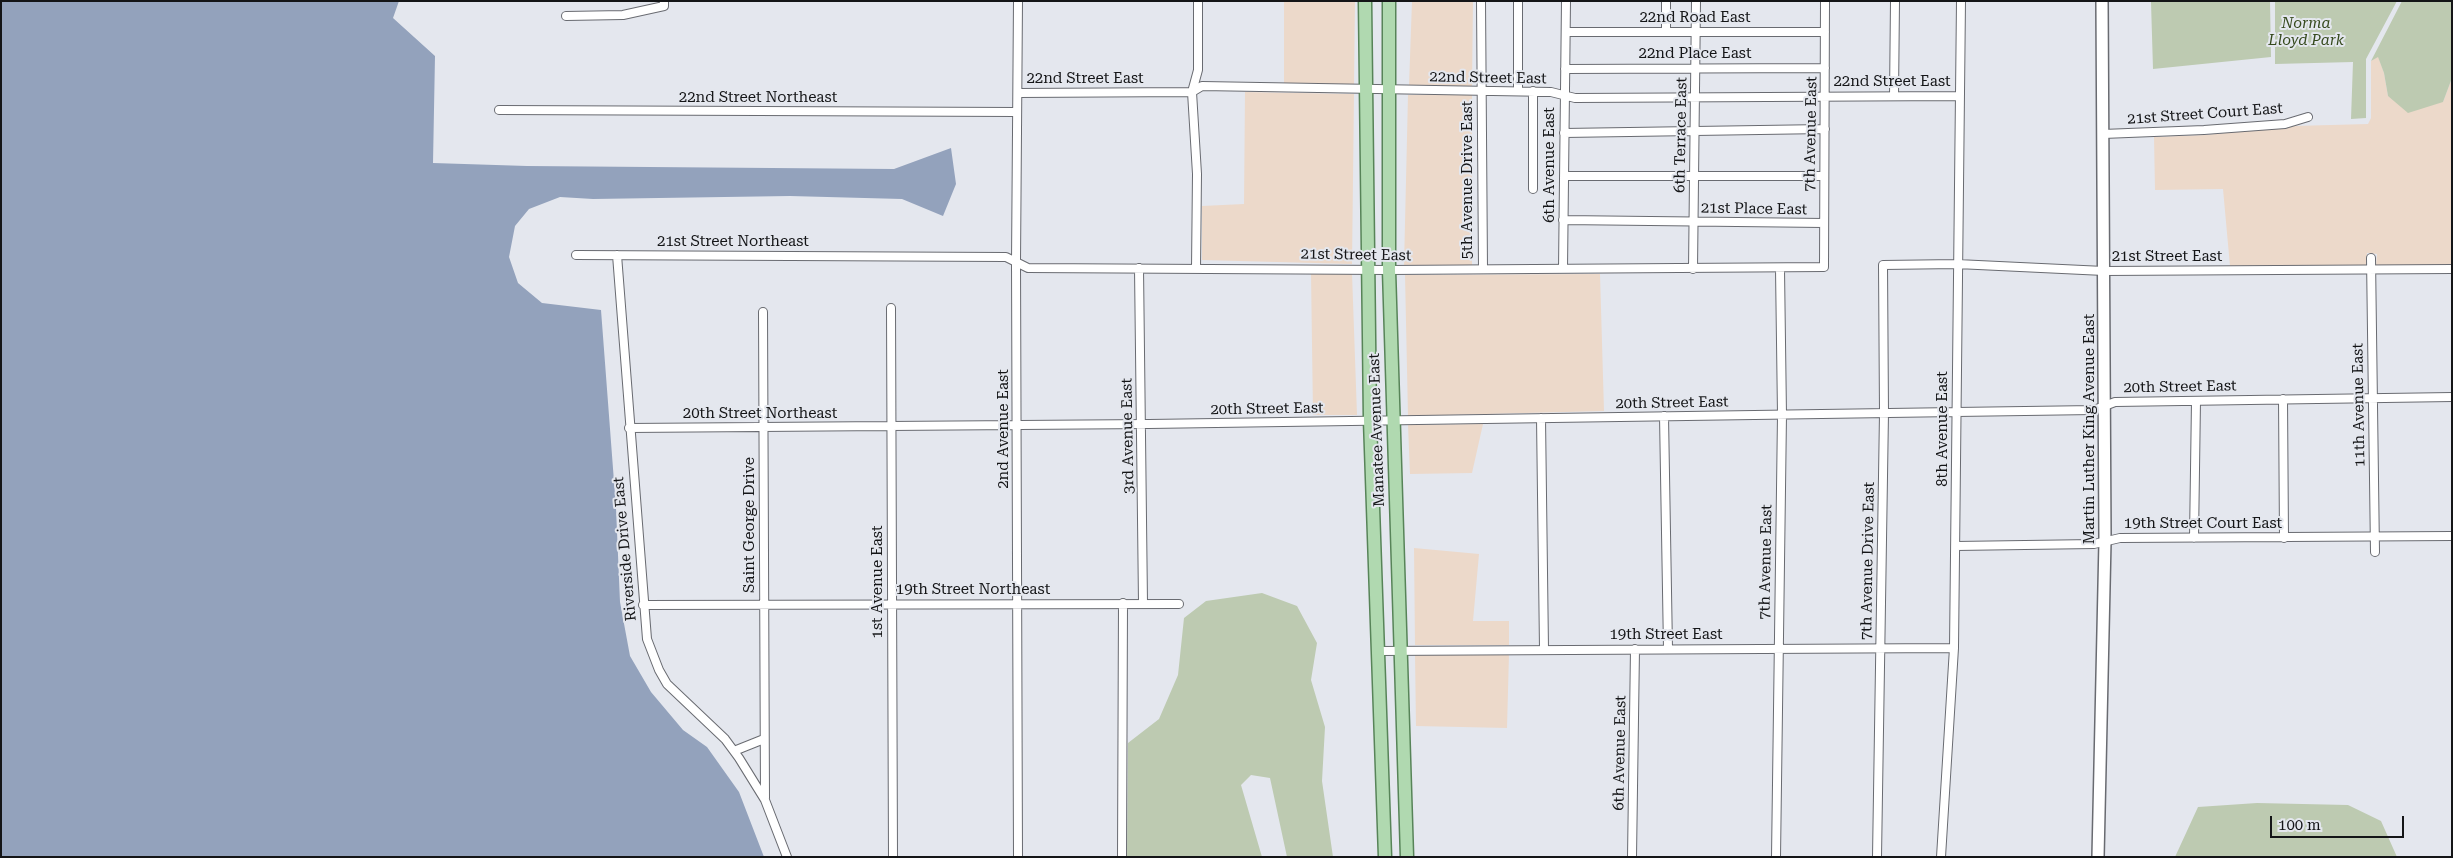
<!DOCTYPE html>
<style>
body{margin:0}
#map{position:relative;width:2453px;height:858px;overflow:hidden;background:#e4e7ee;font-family:"Roboto Serif",serif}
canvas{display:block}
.frame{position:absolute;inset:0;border:2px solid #141517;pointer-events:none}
.scale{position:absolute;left:2270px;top:816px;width:134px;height:22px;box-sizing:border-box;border:2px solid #141517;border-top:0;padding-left:6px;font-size:15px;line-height:18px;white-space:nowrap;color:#141517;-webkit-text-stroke:4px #e4e7ee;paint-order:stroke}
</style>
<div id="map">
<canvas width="2453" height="858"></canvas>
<div class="frame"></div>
<div class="scale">100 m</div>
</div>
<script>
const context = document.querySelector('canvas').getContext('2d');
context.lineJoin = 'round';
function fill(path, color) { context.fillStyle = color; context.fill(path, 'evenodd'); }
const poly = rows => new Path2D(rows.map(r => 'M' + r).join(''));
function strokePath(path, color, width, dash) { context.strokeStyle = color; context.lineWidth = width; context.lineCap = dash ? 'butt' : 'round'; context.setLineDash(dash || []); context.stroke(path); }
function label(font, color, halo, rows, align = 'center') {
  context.font = font + ' "Roboto Serif",serif'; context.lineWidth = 4; context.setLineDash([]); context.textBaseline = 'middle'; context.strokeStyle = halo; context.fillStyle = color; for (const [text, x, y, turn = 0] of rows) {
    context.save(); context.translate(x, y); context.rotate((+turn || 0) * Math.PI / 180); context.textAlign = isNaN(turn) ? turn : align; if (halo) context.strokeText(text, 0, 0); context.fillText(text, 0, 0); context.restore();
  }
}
const commercial = poly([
 [1284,1,1355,1,1354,85,1284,83],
 [1412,1,1473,1,1472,86,1409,86],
 [2378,56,2384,73,2388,96,2443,102,2452,78,2452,265,2376,265,2377,254,2367,253,2366,265,2230,266,2223,189,2155,190,2154,137,2205,135,2294,126,2368,124,2371,118,2371,61],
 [1245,92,1354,94,1352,264,1202,260,1202,206,1244,204],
 [1408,95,1472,95,1472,265,1404,266],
 [1311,273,1352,273,1357,415,1313,415],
 [1600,274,1604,411,1408,416,1405,275],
 [1483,424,1472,473,1410,474,1408,425],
 [1414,548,1479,554,1473,621,1509,621,1509,645,1415,645],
 [1509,654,1507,728,1416,726,1415,655]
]);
const green = poly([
 [2181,1,2270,1,2271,57,2153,69,2151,2],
 [2275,1,2397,1,2366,59,2366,118,2351,119,2353,62,2275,64],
 [2402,1,2452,1,2452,78,2443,102,2408,113,2388,96,2384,73,2378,57,2371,61],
 [1262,593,1297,606,1317,643,1311,680,1325,727,1322,781,1333,857,1287,857,1270,778,1251,775,1241,785,1262,857,1127,857,1128,743,1159,719,1178,675,1184,618,1206,601],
 [2257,803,2348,805,2381,821,2397,857,2175,857,2198,807]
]);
const water = poly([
 [1,1,399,1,393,18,435,56,433,163,527,166,894,169,951,148,956,184,943,216,902,199,790,196,593,199,560,197,529,209,515,226,509,257,518,283,542,303,601,310,616,508,620,602,630,656,651,692,683,730,707,747,739,792,764,857,1,857]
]);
const street = poly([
 [1018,1,1016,262,1018,857],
 [1481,1,1483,269],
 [566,16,623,15,664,6,664,1],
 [1666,31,1666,1],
 [1566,32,1825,32],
 [1565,69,1825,68],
 [1518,91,1518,1],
 [1533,91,1533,189],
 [1018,93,1192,92,1202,86,1551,92,1575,98,1959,96],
 [1894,96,1895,1],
 [499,110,1017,112],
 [1564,133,1825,129],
 [2103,134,2204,130,2285,124,2308,117],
 [1564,176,1824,176],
 [1563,220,1824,223],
 [576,255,1006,257,1028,268,1389,270,1824,267,1825,1],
 [617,255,647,639,659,670,667,684,725,739,739,758,765,800,787,857],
 [2371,258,2375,552],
 [1139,268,1143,603],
 [1196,268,1197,174,1192,92,1198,70,1198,1],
 [1563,269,1566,1],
 [1693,269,1696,1],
 [891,308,893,857],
 [763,312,765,798],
 [2283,399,2284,538],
 [1664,416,1668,649],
 [1541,418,1544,649],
 [629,428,1149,424,1956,412,2094,410,2115,402,2452,397],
 [2194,538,2196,401],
 [1956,546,2094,544,2120,538,2452,536],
 [643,605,1179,604],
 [1378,651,1954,648],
 [734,751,764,739],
 [1122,857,1123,603],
 [1632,857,1635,649],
 [1776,857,1782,415,1780,269],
 [1877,857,1884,413,1883,265,1957,264,2104,271,2452,269],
 [1941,857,1954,648,1961,1]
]);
const secondary = poly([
 [2098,857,2105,541,2102,1]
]);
const primary = poly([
 [1365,1,1370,420,1385,857],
 [1389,1,1389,270,1407,857]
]);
const streetNames = [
 ["22nd Road East",1695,18],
 ["22nd Place East",1695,54],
 ["22nd Street East",1488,78,1],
 ["22nd Street East",1085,79],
 ["22nd Street East",1892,82],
 ["22nd Street Northeast",758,98],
 ["21st Street Court East",2205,114,-4],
 ["7th Avenue East",1811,134,-89],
 ["6th Terrace East",1681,135,-89],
 ["6th Avenue East",1550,165,-90],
 ["5th Avenue Drive East",1468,180,-90],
 ["21st Place East",1754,209,1],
 ["21st Street Northeast",733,242],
 ["21st Street East",1356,255,1],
 ["21st Street East",2167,257],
 ["20th Street East",2180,387,-1],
 ["20th Street East",1672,403,-1],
 ["11th Avenue East",2359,405,-91],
 ["20th Street East",1267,409,-1],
 ["20th Street Northeast",760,414],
 ["2nd Avenue East",1004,429,-90],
 ["8th Avenue East",1943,429,-90],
 ["Martin Luther King Avenue East",2090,429,-90],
 ["Manatee Avenue East",1377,430,-92],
 ["3rd Avenue East",1128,436,-91],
 ["19th Street Court East",2203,524],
 ["Saint George Drive",750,525,-90],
 ["Riverside Drive East",625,549,-95],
 ["7th Avenue Drive East",1868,561,-89],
 ["7th Avenue East",1766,562,-89],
 ["1st Avenue East",878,582,-90],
 ["19th Street Northeast",973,590],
 ["19th Street East",1666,635],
 ["6th Avenue East",1620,753,-89]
];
const parkNames = [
 ["Norma",2306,24],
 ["Lloyd Park",2306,41]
];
fill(commercial, '#ecd9ca');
fill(green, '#bdcab1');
fill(water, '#93a2bc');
strokePath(street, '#696b71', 10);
strokePath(secondary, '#696b71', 14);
strokePath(primary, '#578458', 15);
strokePath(street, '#fff', 8);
strokePath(secondary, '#fff', 11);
strokePath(primary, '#b0d9b0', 12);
label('15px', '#141517', '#e4e7ee', streetNames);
label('italic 15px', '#364a1e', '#e4e7ee', parkNames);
</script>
